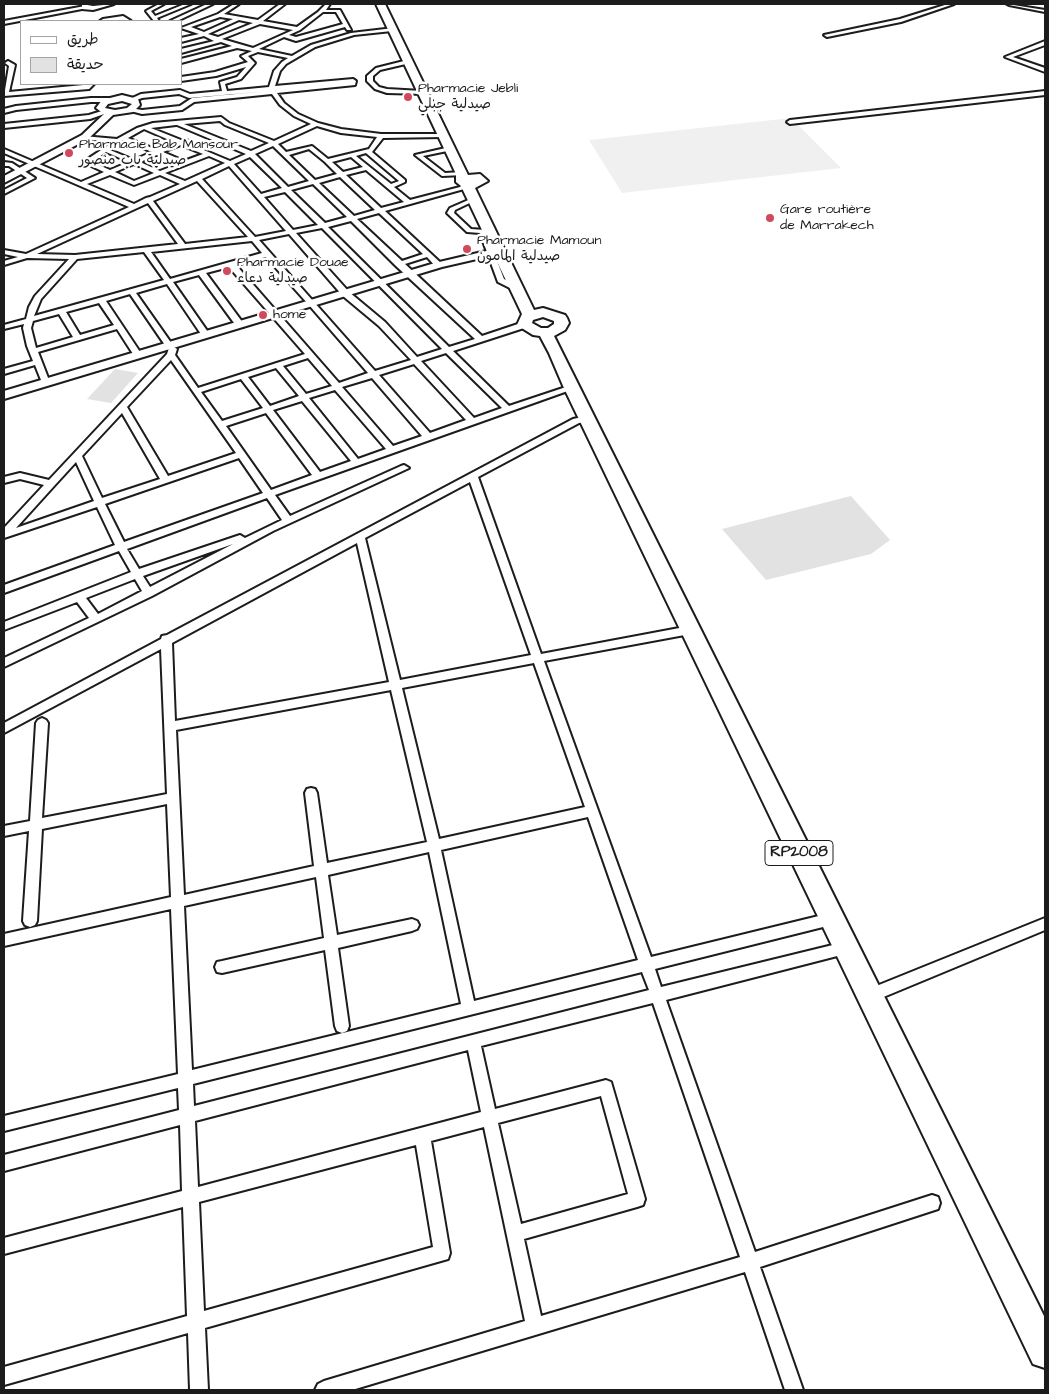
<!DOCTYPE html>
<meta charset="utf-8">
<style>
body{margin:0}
#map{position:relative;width:1049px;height:1394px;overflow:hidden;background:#fff;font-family:"Architects Daughter","Playpen Sans Arabic",sans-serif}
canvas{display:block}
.frame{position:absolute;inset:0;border:5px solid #1c1c1c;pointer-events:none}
.legend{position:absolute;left:20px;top:20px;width:162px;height:65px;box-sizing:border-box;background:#fff;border:1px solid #a4a4a4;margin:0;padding:6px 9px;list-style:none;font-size:15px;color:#1c1c1c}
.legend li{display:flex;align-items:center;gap:10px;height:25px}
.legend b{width:25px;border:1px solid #a4a4a4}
</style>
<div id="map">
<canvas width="1049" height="1394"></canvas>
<div class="frame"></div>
<ul class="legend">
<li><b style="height:6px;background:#fff"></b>طريق</li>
<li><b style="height:14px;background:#e2e2e2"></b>حديقة</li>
</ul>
</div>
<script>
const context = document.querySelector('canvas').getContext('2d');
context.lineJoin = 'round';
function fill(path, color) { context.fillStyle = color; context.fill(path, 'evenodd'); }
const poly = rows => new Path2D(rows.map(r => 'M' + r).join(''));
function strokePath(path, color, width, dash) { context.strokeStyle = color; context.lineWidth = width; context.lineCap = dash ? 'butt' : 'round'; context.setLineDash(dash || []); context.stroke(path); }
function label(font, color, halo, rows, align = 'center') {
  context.font = font + ' "Architects Daughter","Playpen Sans Arabic",sans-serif'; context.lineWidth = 5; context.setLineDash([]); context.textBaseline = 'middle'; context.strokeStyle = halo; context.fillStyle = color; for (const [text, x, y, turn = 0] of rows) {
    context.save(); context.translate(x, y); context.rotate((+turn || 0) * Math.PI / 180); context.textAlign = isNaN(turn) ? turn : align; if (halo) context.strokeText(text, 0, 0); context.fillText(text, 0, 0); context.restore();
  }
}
const built = poly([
 [791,118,841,168,622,193,589,140]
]);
const green = poly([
 [115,369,138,373,111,403,87,399],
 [851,496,890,540,871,554,766,580,722,529]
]);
const street = poly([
 [159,4,164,4,151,11,155,16,185,4,191,4,157,18,159,21,154,21,146,11,159,4],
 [207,4,213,4,177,21,170,21,207,4],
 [234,4,239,4,224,14,258,20,280,4,285,4,263,21,297,27,318,12,326,4,330,4,326,10,340,10,351,30,347,30,345,27,296,41,284,37,259,49,292,56,311,45,351,33,394,28,392,31,354,35,315,47,286,64,280,71,275,86,353,79,356,81,355,85,277,93,284,103,298,114,318,123,341,129,381,134,445,134,446,135,443,137,383,138,372,152,405,180,405,182,394,187,410,200,460,187,464,183,469,184,464,189,385,211,443,265,436,267,427,257,405,264,482,336,521,323,527,323,527,327,453,351,509,406,572,385,576,388,275,495,290,516,401,466,404,465,409,468,273,531,152,596,4,667,4,658,89,618,77,602,4,630,4,622,131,572,119,551,4,593,4,585,115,545,97,507,4,538,4,528,44,485,20,479,4,483,4,477,20,473,49,480,167,354,169,348,167,348,130,294,106,301,142,355,141,357,135,357,117,329,38,352,50,383,49,385,43,385,35,365,4,374,4,369,33,361,27,346,23,328,24,324,4,329,4,325,26,319,29,307,35,296,69,259,27,258,4,265,4,261,18,257,4,254,4,250,26,254,129,207,4,153,4,149,81,182,104,172,87,164,86,160,109,145,114,146,110,150,134,160,152,152,123,140,118,143,85,139,82,137,83,136,117,139,137,128,153,123,221,117,229,123,274,141,311,124,294,116,280,105,272,94,194,102,182,110,142,114,127,110,130,108,142,110,180,106,192,98,269,91,189,98,179,94,142,98,131,102,128,100,141,94,180,90,190,94,222,91,220,82,237,77,246,67,216,76,181,81,181,77,215,72,248,62,241,56,252,51,237,48,181,63,181,59,232,46,221,42,181,53,181,49,214,41,204,36,181,42,181,38,199,34,181,28,218,14,234,4],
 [323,12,336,12,343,24,296,37,289,35,300,30,323,12],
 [220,17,233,19,204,32,191,27,220,17],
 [239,20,253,23,218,37,208,34,239,20],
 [260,24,293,30,253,48,222,39,260,24],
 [258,52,288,58,282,62,274,71,269,87,227,91,225,84,241,79,255,63,248,56,258,52],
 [220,121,225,125,269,143,251,151,184,124,220,121],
 [176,125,177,125,246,154,230,161,187,143,187,140,181,140,151,128,176,125],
 [317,126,341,133,377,137,369,149,328,159,312,146,286,152,278,144,317,126],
 [144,129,176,143,157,150,128,138,144,129],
 [181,145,203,154,184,161,163,152,181,145],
 [273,146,309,181,288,187,255,154,273,146],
 [309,149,325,162,337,174,315,180,289,155,309,149],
 [106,152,129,162,110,170,92,162,106,152],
 [366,153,399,181,391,184,356,156,366,153],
 [157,155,178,164,160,171,140,162,157,155],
 [209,156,225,163,185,181,165,173,209,156],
 [250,157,282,188,261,194,234,164,250,157],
 [351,157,363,167,343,172,332,162,351,157],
 [134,164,154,173,134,181,115,172,134,164],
 [229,166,286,231,255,237,202,179,229,166],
 [366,170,404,202,381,208,346,175,366,170],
 [110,175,134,185,160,175,180,184,150,197,146,198,134,204,87,184,110,175],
 [340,177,375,210,354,216,319,183,340,177],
 [197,181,248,237,185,244,153,201,197,181],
 [313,184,347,217,325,223,291,190,313,184],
 [285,192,318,225,293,230,264,197,285,192],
 [148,203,178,244,75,255,37,254,148,203],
 [379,213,423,254,402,261,357,219,379,213],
 [351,221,396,266,475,339,449,347,328,227,351,221],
 [322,228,442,349,417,357,385,322,349,292,296,233,322,228],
 [289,234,343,296,379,326,411,360,375,371,259,240,289,234],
 [252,241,262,253,170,279,151,252,252,241],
 [144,252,164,280,34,316,41,299,77,259,144,252],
 [266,257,309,305,368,373,339,383,236,265,266,257],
 [229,267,305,354,198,388,175,355,177,349,174,347,136,293,167,284,203,337,209,337,210,335,173,282,199,275,237,327,243,327,243,323,206,273,229,267],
 [99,303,114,325,80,335,66,312,99,303],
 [59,314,73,337,36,348,31,328,33,321,59,314],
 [446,353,502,408,474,418,421,361,446,353],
 [308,358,332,386,306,394,283,366,308,358],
 [171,360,236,453,168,476,127,407,171,360],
 [414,364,466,420,430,433,379,375,414,364],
 [276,368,299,396,270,406,248,377,276,368],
 [372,378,422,436,393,446,342,387,372,378],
 [241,379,263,408,222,421,201,392,241,379],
 [335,390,386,449,358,459,309,398,335,390],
 [302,401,351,461,320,472,273,410,302,401],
 [122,413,160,479,102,498,82,456,122,413],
 [266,413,312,475,271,490,226,426,266,413],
 [239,458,263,493,124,542,105,504,239,458],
 [76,462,94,501,16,528,54,486,76,462],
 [267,498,282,520,245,538,240,535,237,536,139,569,127,549,267,498],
 [233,544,150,587,143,576,233,544],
 [135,579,142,591,98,614,86,598,135,579],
 [948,4,954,4,901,22,827,37,824,35,900,19,948,4],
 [1007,4,1045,10,1045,12,1009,5,1007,4],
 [85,6,87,8,4,24,4,21,85,6],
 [123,16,131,21,100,21,103,19,123,16],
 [1045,41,1045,45,1013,57,1045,68,1045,72,1005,57,1045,41],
 [408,60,410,63,380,70,373,76,373,81,379,87,387,89,422,91,424,94,387,93,375,89,367,81,367,76,376,68,408,60],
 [8,61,15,65,9,92,94,84,89,89,4,96,9,66,5,63,8,61],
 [1045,91,1045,95,790,124,787,122,790,120,1045,91],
 [91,98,109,98,112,100,109,102,91,102,16,110,4,113,4,109,16,106,91,98],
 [105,110,108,112,107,113,90,119,4,128,4,124,89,115,105,110],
 [450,147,453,149,452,150,423,156,445,173,462,172,464,173,464,175,442,176,415,155,450,147],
 [4,162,12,163,35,178,4,194,4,190,27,178,9,166,4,166,4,162],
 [473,198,478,199,455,210,454,213,471,229,485,230,504,279,520,286,520,290,514,290,498,282,480,233,467,232,447,213,450,208,473,198],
 [587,416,591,419,590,421,579,423,478,477,541,654,690,626,695,630,690,634,544,661,651,957,831,913,836,915,838,919,836,923,831,925,655,969,661,987,845,942,850,944,852,948,850,952,845,954,666,1000,755,1252,932,1195,938,1197,940,1203,938,1209,760,1267,803,1390,785,1390,745,1272,352,1390,315,1390,318,1384,324,1381,525,1321,484,1127,431,1141,450,1253,448,1259,205,1328,208,1390,190,1390,188,1333,4,1385,4,1367,187,1316,183,1207,4,1254,4,1238,182,1191,180,1125,4,1171,4,1155,179,1110,178,1088,4,1131,4,1116,178,1074,171,909,4,946,4,934,171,897,167,804,42,829,37,921,35,925,30,927,25,925,23,921,29,831,4,836,4,826,30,821,36,723,38,720,42,718,46,720,48,723,42,818,167,794,161,649,4,733,4,723,161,639,162,636,167,635,573,419,587,416],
 [470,482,531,655,400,680,365,538,470,482],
 [357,543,389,682,175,721,172,643,357,543],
 [534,663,585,807,439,839,402,688,534,663],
 [391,690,427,842,327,863,317,793,315,789,311,788,307,789,305,793,314,866,184,895,176,730,391,690],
 [588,817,638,960,474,1001,441,850,588,817],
 [429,852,461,1004,192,1070,184,906,316,877,324,938,222,961,217,962,215,967,217,972,222,973,325,950,335,1026,337,1031,342,1033,347,1031,349,1026,338,948,412,931,417,929,419,925,417,921,412,919,337,935,328,875,429,852],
 [642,972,649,990,194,1106,193,1084,642,972],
 [653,1003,740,1257,541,1316,524,1239,637,1207,643,1205,645,1199,611,1082,606,1080,495,1109,481,1046,653,1003],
 [468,1050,481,1112,198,1187,195,1121,468,1050],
 [601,1096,628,1194,521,1224,498,1123,601,1096],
 [416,1145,433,1247,204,1311,199,1202,416,1145],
 [1045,918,1045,930,869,1003,864,1001,862,996,864,991,1045,918]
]);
const secondary = poly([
 [82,4,93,6,114,4,93,10,82,9,82,4],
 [122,95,138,99,140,105,133,112,113,115,88,139,4,183,4,176,82,135,104,114,96,108,102,100,122,95],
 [122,101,132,104,127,108,115,110,105,108,108,104,122,101],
 [499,248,504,251,503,253,442,267,4,399,4,391,435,263,499,248]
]);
const highway = poly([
 [376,4,385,4,468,175,480,174,488,181,475,188,534,310,543,308,565,315,567,318,569,323,565,330,554,336,1045,1318,1045,1368,1033,1364,564,388,549,353,540,336,533,335,517,325,522,314,461,186,456,182,456,174,376,4],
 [543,317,554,321,554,324,548,328,541,328,532,323,533,320,543,317]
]);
const markers = [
 [408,97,5,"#d1495b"],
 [69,153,5,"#d1495b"],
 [770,218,5,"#d1495b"],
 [467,249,5,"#d1495b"],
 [227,271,5,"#d1495b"],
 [263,315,5,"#d1495b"]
];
const farPoinames = [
 ["Pharmacie Jebli",418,89],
 ["صيدلية جبلي",418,105],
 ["Pharmacie Bab Mansour",79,145],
 ["صيدلية باب منصور",79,161],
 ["Gare routière",780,210],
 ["de Marrakech",780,226],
 ["Pharmacie Mamoun",477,241],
 ["صيدلية المامون",477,257],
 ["Pharmacie Douae",237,263],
 ["صيدلية دعاء",237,279],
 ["home",273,315]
];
const shields = [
 [799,853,68]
];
const shieldNames = [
 ["RP2008",799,853]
];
fill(built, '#f0f0f0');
fill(green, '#e2e2e2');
strokePath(street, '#1c1c1c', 4);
strokePath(secondary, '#1c1c1c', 4);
strokePath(highway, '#1c1c1c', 4);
fill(street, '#fff');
fill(secondary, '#fff');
fill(highway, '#fff');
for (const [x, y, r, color] of markers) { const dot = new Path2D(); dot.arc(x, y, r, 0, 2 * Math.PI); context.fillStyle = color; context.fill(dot); strokePath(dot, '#fff', 2); }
label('14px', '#1c1c1c', '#fff', farPoinames, 'left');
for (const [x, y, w] of shields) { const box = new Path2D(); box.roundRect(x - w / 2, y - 12.5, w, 25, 4); context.fillStyle = '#fff'; context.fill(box); strokePath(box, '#1c1c1c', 1); }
label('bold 15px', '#1c1c1c', null, shieldNames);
</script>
